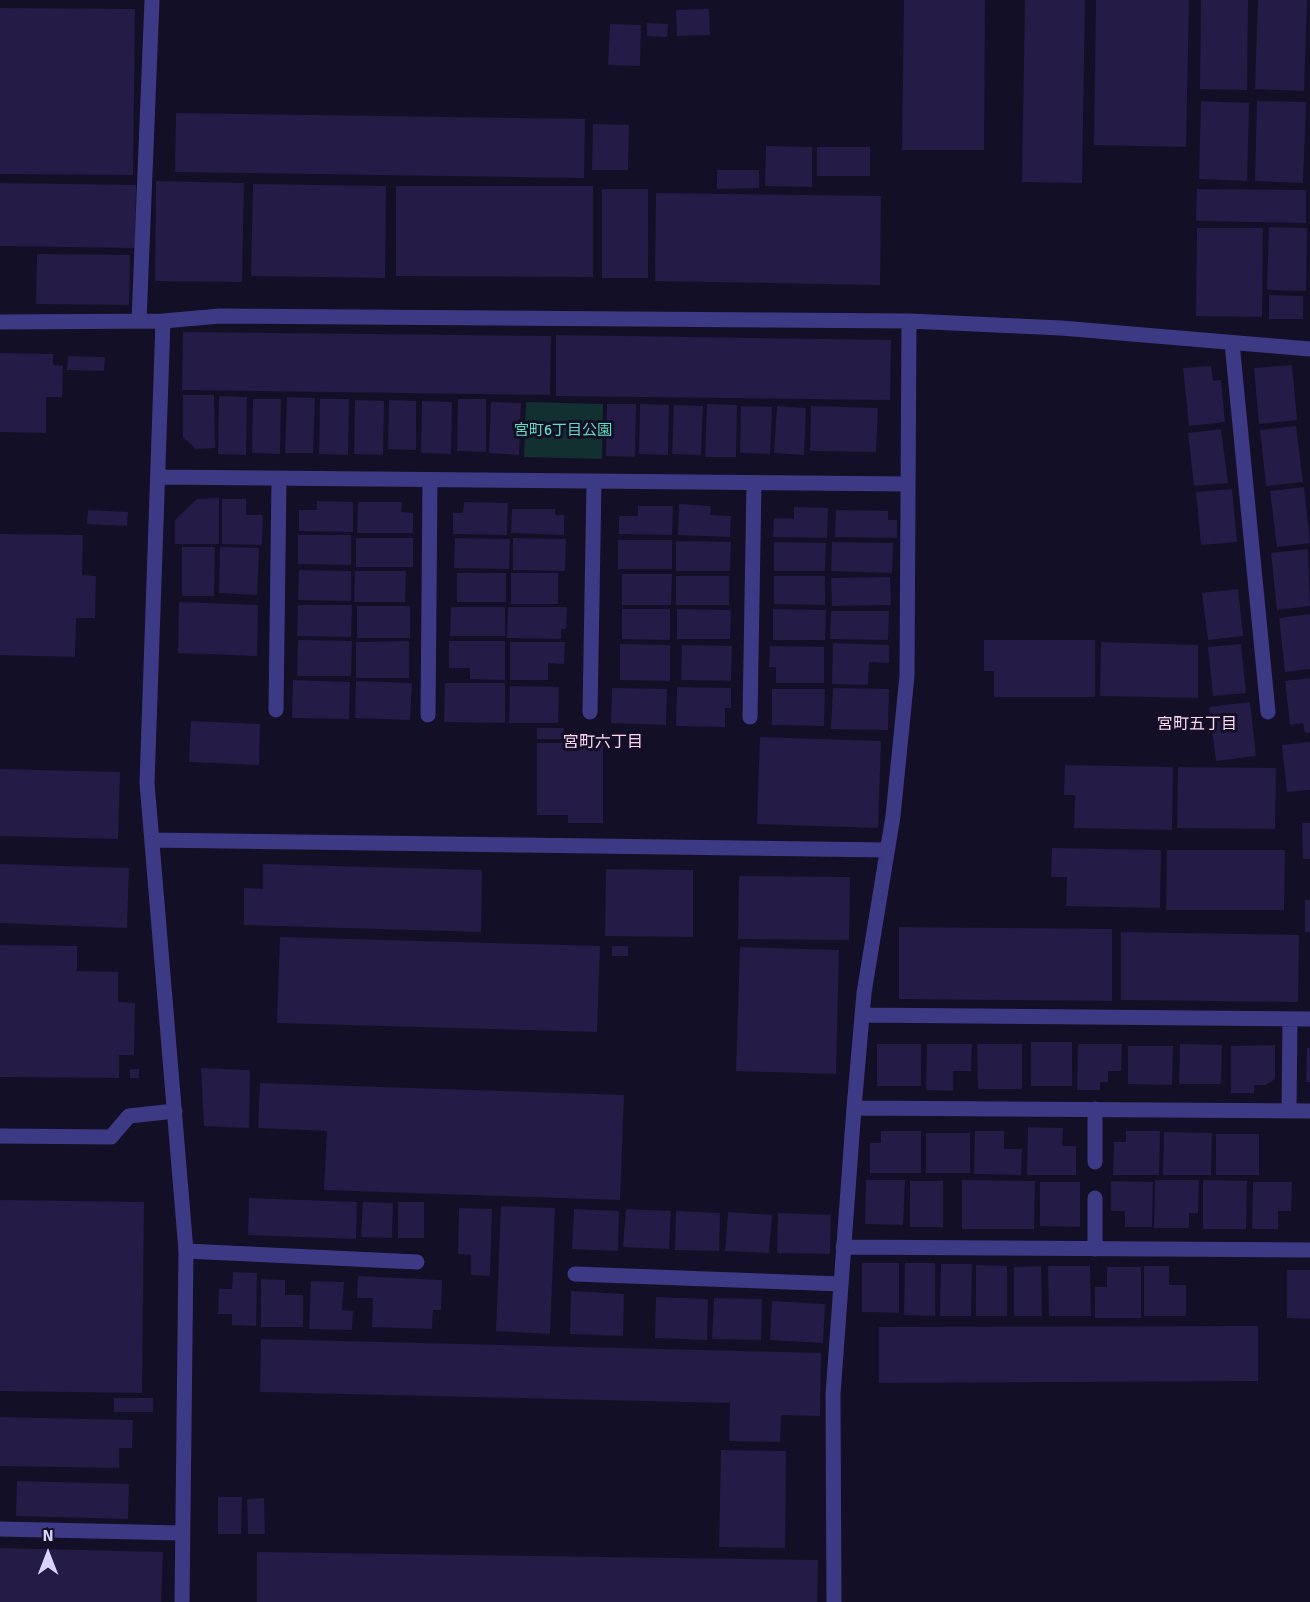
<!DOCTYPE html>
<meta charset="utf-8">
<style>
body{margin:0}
#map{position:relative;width:1310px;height:1602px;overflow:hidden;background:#130f26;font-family:Signika,sans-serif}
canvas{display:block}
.north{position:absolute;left:18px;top:1524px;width:60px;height:60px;-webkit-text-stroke:4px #130f26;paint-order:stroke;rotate:0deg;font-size:16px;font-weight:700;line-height:24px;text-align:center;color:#d9d4ff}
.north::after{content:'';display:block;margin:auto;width:21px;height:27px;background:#d9d4ff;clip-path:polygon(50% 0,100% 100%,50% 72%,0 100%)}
</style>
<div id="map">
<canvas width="1310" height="1602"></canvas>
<div class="north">N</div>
</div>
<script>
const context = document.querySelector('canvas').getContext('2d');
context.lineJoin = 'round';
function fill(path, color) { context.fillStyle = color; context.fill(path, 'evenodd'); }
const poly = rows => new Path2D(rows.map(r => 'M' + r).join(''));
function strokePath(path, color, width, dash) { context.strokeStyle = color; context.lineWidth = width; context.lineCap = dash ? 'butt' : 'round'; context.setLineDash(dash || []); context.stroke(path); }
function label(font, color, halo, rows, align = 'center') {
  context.font = font + ' Signika,"Noto Sans JP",sans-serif'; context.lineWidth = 6; context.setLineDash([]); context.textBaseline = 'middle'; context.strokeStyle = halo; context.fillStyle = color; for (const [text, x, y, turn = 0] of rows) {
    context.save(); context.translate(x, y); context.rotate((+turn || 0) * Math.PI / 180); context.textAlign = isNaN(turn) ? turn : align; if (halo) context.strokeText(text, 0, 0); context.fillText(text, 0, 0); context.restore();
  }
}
const green = poly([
 [526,402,603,404,602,459,524,457]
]);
const building = poly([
 [904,0,985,0,984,150,902,150],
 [1025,0,1085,0,1082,183,1022,182],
 [1096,0,1189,0,1186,147,1094,145],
 [1201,0,1248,0,1247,90,1200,89],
 [1258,0,1307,0,1304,91,1255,89],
 [0,8,135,9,133,175,0,174],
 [709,9,710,35,677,36,676,10],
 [647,23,668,24,667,37,647,36],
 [610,24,641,25,640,66,608,65],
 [1201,101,1249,103,1247,181,1199,179],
 [1257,101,1306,102,1303,183,1255,181],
 [176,113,585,119,584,178,175,172],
 [593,124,629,125,628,170,592,170],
 [766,146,812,147,812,187,765,186],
 [817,147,870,147,870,176,817,176],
 [717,170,759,170,759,188,717,189],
 [156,181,244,183,242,282,155,281],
 [0,183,136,185,135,248,0,246],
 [253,184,386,186,385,278,251,276],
 [396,186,593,186,593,277,396,276],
 [602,189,648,189,648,278,602,278],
 [1197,189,1306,190,1306,223,1196,221],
 [656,193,881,196,880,285,655,281],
 [1269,227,1307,228,1306,291,1267,290],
 [1197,228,1263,228,1262,317,1196,316],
 [37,254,130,255,129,305,36,304],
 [1269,295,1303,296,1303,319,1269,319],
 [183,332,551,336,550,395,182,390],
 [556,335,891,340,890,400,556,396],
 [0,353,53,354,53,365,63,366,62,397,46,397,46,433,0,432],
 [68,356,105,357,104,371,67,370],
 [1292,365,1297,420,1259,424,1254,368],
 [1211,366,1213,381,1221,380,1225,422,1189,426,1183,368],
 [183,395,214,395,215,448,196,449,183,437],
 [219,396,247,397,246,455,218,454],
 [287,397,315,398,313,453,285,453],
 [253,399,281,399,280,454,252,453],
 [320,399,349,399,348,455,319,454],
 [458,399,486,399,486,452,457,451],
 [355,400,384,401,383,455,354,454],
 [389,400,416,401,416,450,388,449],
 [422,401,452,402,451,454,421,453],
 [491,402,521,403,519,455,489,453],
 [607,404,636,404,635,457,606,456],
 [640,404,669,405,668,455,639,454],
 [707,404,737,405,736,457,705,457],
 [674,405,703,406,701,455,672,454],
 [741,406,772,407,770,454,740,453],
 [777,406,806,408,804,455,774,453],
 [811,406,878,408,876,452,810,451],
 [1296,426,1303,482,1266,486,1260,430],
 [1221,429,1228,483,1194,486,1188,433],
 [1304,487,1310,543,1277,547,1270,491],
 [1232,489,1237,542,1201,545,1196,492],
 [219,498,219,544,175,544,175,520,197,499],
 [222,499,246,499,246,515,263,515,262,545,222,544],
 [317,501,353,502,353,532,299,531,299,510,317,510],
 [358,502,402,502,401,512,413,513,413,533,357,533],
 [464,502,508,503,507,535,453,534,453,513,463,513],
 [679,504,711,506,710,515,731,516,730,537,678,535],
 [638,506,673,506,672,535,619,534,619,516,638,516],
 [794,507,828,508,827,538,773,537,774,518,794,519],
 [512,509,555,509,555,515,564,515,564,535,511,533],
 [88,510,128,512,127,526,87,524],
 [836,510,888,511,888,520,897,520,897,538,835,537],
 [0,534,83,535,82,575,96,576,95,618,76,618,75,657,0,655],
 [298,535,351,535,351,565,298,564],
 [356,538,413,538,413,567,356,567],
 [455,538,510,539,509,569,454,568],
 [513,538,566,539,565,571,513,570],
 [618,540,672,540,672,569,618,569],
 [676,541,731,542,730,571,676,571],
 [774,542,826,543,825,571,774,571],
 [832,542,893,543,892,573,831,571],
 [182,547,215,547,214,596,182,596],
 [220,547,259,548,257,595,219,593],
 [1308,549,1310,606,1277,610,1271,553],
 [299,570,351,571,351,601,298,600],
 [355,571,406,571,405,602,354,602],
 [457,573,506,573,506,602,457,602],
 [511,573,558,573,558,604,511,604],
 [622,574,672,574,671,605,622,605],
 [676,576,729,576,729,605,676,605],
 [774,576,825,576,825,605,774,604],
 [890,577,891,605,832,606,831,578],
 [1238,589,1243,636,1208,640,1202,593],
 [179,602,258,605,257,656,178,653],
 [298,605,352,605,351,637,297,636],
 [357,606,410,606,410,638,357,638],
 [451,607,505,607,505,636,450,636],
 [508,607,567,607,566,629,561,629,561,639,507,638],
 [622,609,670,609,670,640,622,639],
 [677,609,731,610,730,639,677,639],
 [773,609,826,610,825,640,773,640],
 [831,611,889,611,888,640,830,639],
 [1310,614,1310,669,1285,672,1279,618],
 [298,640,352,641,351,676,297,676],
 [984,640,1095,640,1095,697,994,697,994,671,984,671],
 [409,641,409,678,356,678,356,642],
 [449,641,505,641,505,680,470,679,470,668,449,668],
 [510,642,565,642,564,664,548,663,548,680,510,680],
 [1101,642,1198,645,1198,698,1100,696],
 [833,643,889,645,889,663,869,662,868,685,832,684],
 [620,644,670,645,670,681,620,680],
 [1241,644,1246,693,1213,696,1208,647],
 [682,645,732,646,731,681,681,680],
 [770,646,824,647,824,683,776,683,776,667,769,667],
 [1310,678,1310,732,1305,733,1303,723,1290,725,1285,681],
 [293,680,350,682,349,719,292,718],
 [356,681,412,683,410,720,355,718],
 [445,683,505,683,505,723,444,722],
 [510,686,559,687,558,723,509,723],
 [677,687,731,688,731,708,725,708,725,727,676,726],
 [612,688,667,689,666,725,611,723],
 [833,688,889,689,888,730,831,729],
 [772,689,825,689,824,726,772,725],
 [1250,702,1256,756,1216,761,1209,707],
 [191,721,260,724,259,765,189,762],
 [537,728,564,728,564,739,537,739],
 [567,735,603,735,603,823,568,823,568,815,537,815,537,743,567,743],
 [760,737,881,741,878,828,757,824],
 [1310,742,1310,790,1287,792,1282,745],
 [1065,765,1173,767,1172,830,1074,828,1075,795,1064,795],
 [1178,767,1276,768,1275,829,1177,828],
 [0,769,120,772,118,839,0,836],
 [1302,823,1310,823,1310,859,1303,859],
 [1052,848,1161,850,1160,908,1066,906,1067,877,1051,877],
 [1167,850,1285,850,1284,910,1166,910],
 [0,864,129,868,127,928,0,923],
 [263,864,482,870,481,932,244,925,244,888,263,889],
 [606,869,693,870,693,937,605,936],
 [739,876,850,877,849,940,738,939],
 [1305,900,1310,900,1310,932,1305,932],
 [899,927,1112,929,1112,1001,899,999],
 [1121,932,1299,935,1298,1002,1121,1000],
 [280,937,600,946,597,1032,277,1023],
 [0,945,77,946,77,971,118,972,118,1002,135,1003,134,1055,119,1055,119,1078,0,1077],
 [612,946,628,946,628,956,612,956],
 [740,947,839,950,836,1074,736,1071],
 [1031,1042,1072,1042,1072,1086,1031,1086],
 [877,1044,921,1044,921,1086,877,1086],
 [927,1044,972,1044,971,1071,953,1071,953,1091,926,1090],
 [977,1044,1022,1044,1022,1089,978,1089],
 [1078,1044,1122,1044,1121,1071,1108,1071,1108,1082,1100,1082,1100,1090,1077,1090],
 [1180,1044,1222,1045,1221,1084,1179,1084],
 [1275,1045,1275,1079,1266,1085,1254,1085,1254,1093,1231,1093,1231,1046],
 [1128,1046,1173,1046,1172,1085,1128,1084],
 [1307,1048,1310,1048,1310,1082,1306,1082],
 [201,1068,250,1070,249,1128,204,1126],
 [130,1069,139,1069,139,1078,130,1078],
 [260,1083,624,1095,620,1200,324,1190,327,1131,258,1128],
 [1028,1127,1063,1128,1062,1146,1076,1146,1076,1175,1027,1175],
 [881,1131,921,1131,921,1173,870,1173,870,1143,881,1143],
 [975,1131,1004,1131,1004,1149,1022,1149,1021,1175,974,1174],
 [1126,1131,1160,1131,1159,1175,1113,1175,1114,1142,1126,1142],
 [1164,1132,1212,1133,1211,1175,1163,1175],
 [926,1133,970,1133,970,1173,926,1173],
 [1216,1134,1259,1134,1259,1175,1216,1175],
 [866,1180,905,1180,903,1225,865,1224],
 [962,1180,1035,1181,1034,1229,962,1229],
 [1155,1180,1199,1180,1198,1213,1189,1213,1189,1228,1154,1228],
 [1203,1180,1247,1181,1246,1229,1203,1229],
 [910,1181,943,1181,943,1227,910,1227],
 [1111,1181,1153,1182,1152,1227,1125,1227,1125,1211,1111,1211],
 [1040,1182,1080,1182,1080,1227,1040,1226],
 [1253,1182,1292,1182,1291,1211,1278,1211,1278,1229,1252,1229],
 [249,1198,357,1202,356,1239,248,1235],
 [0,1200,144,1202,142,1393,0,1391],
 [363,1202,393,1203,392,1238,361,1237],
 [398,1202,424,1202,424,1238,398,1238],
 [501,1206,555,1208,550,1334,496,1331],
 [459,1208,492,1209,490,1276,471,1275,471,1255,458,1254],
 [574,1209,619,1211,618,1251,572,1249],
 [626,1209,671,1211,669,1249,623,1247],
 [676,1211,720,1213,719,1251,675,1250],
 [728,1212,772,1215,769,1253,725,1251],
 [778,1213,831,1215,830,1254,777,1253],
 [862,1263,899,1263,899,1313,862,1312],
 [905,1263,935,1263,935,1316,904,1315],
 [941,1264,972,1264,971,1316,940,1316],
 [976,1265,1007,1266,1007,1316,976,1316],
 [1041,1266,1042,1316,1014,1316,1014,1267],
 [1048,1266,1090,1266,1091,1316,1049,1316],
 [1144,1266,1169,1266,1169,1285,1186,1285,1186,1316,1144,1316],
 [1107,1267,1141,1267,1141,1318,1095,1318,1095,1287,1107,1287],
 [1287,1270,1310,1270,1310,1319,1287,1318],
 [233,1272,257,1273,256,1326,232,1325,232,1314,218,1314,219,1289,232,1289],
 [358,1276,442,1280,441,1310,433,1310,432,1329,372,1327,373,1298,357,1298],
 [261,1279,285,1280,285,1295,303,1295,303,1327,261,1327],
 [311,1281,344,1282,342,1310,353,1311,352,1330,309,1329],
 [571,1291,624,1294,623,1336,570,1334],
 [656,1297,708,1299,707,1340,655,1338],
 [714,1298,762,1299,761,1340,712,1339],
 [772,1301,825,1304,823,1343,770,1340],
 [1258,1326,1258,1381,879,1383,879,1327],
 [261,1339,821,1353,820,1416,781,1415,780,1442,729,1441,730,1403,260,1392],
 [114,1398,153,1398,153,1412,114,1412],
 [0,1417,133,1420,132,1448,119,1448,119,1468,0,1466],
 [721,1450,786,1451,785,1548,719,1547],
 [17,1481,129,1484,128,1519,16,1516],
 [218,1497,242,1497,241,1534,218,1534],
 [264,1498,265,1534,248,1534,247,1499],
 [0,1548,163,1552,161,1602,0,1602],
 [257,1552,818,1560,817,1602,257,1602]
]);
const lane = poly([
 [1232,343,1268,712],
 [276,710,279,479],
 [590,712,594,482],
 [428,715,430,480],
 [750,717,754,483],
 [1095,1109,1095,1162],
 [0,1136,111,1137,129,1116,175,1111],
 [1095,1249,1095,1198],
 [186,1251,417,1262],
 [575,1274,841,1284],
 [0,1529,182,1533]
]);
const street = poly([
 [139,321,152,0],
 [163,321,147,783,186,1251,182,1602],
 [0,322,163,321,220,316,909,321,1061,328,1310,349],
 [158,477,908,484],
 [152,840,887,850],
 [862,1015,1310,1019],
 [854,1108,1310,1111],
 [1289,1111,1290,1019],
 [843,1247,1310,1250],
 [834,1602,833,1394,854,1108,864,993,893,816,907,676,909,321]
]);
const parkNames = [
 ["宮町6丁目公園",563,431]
];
const neighbourhoodNames = [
 ["宮町五丁目",1197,725],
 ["宮町六丁目",603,743]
];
fill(green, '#12302f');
fill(building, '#241b47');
strokePath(lane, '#3d3a85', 15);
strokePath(street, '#3d3a85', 15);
label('15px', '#5fe0c0', '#130f26', parkNames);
label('16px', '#ffd6f0', '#130f26', neighbourhoodNames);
</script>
